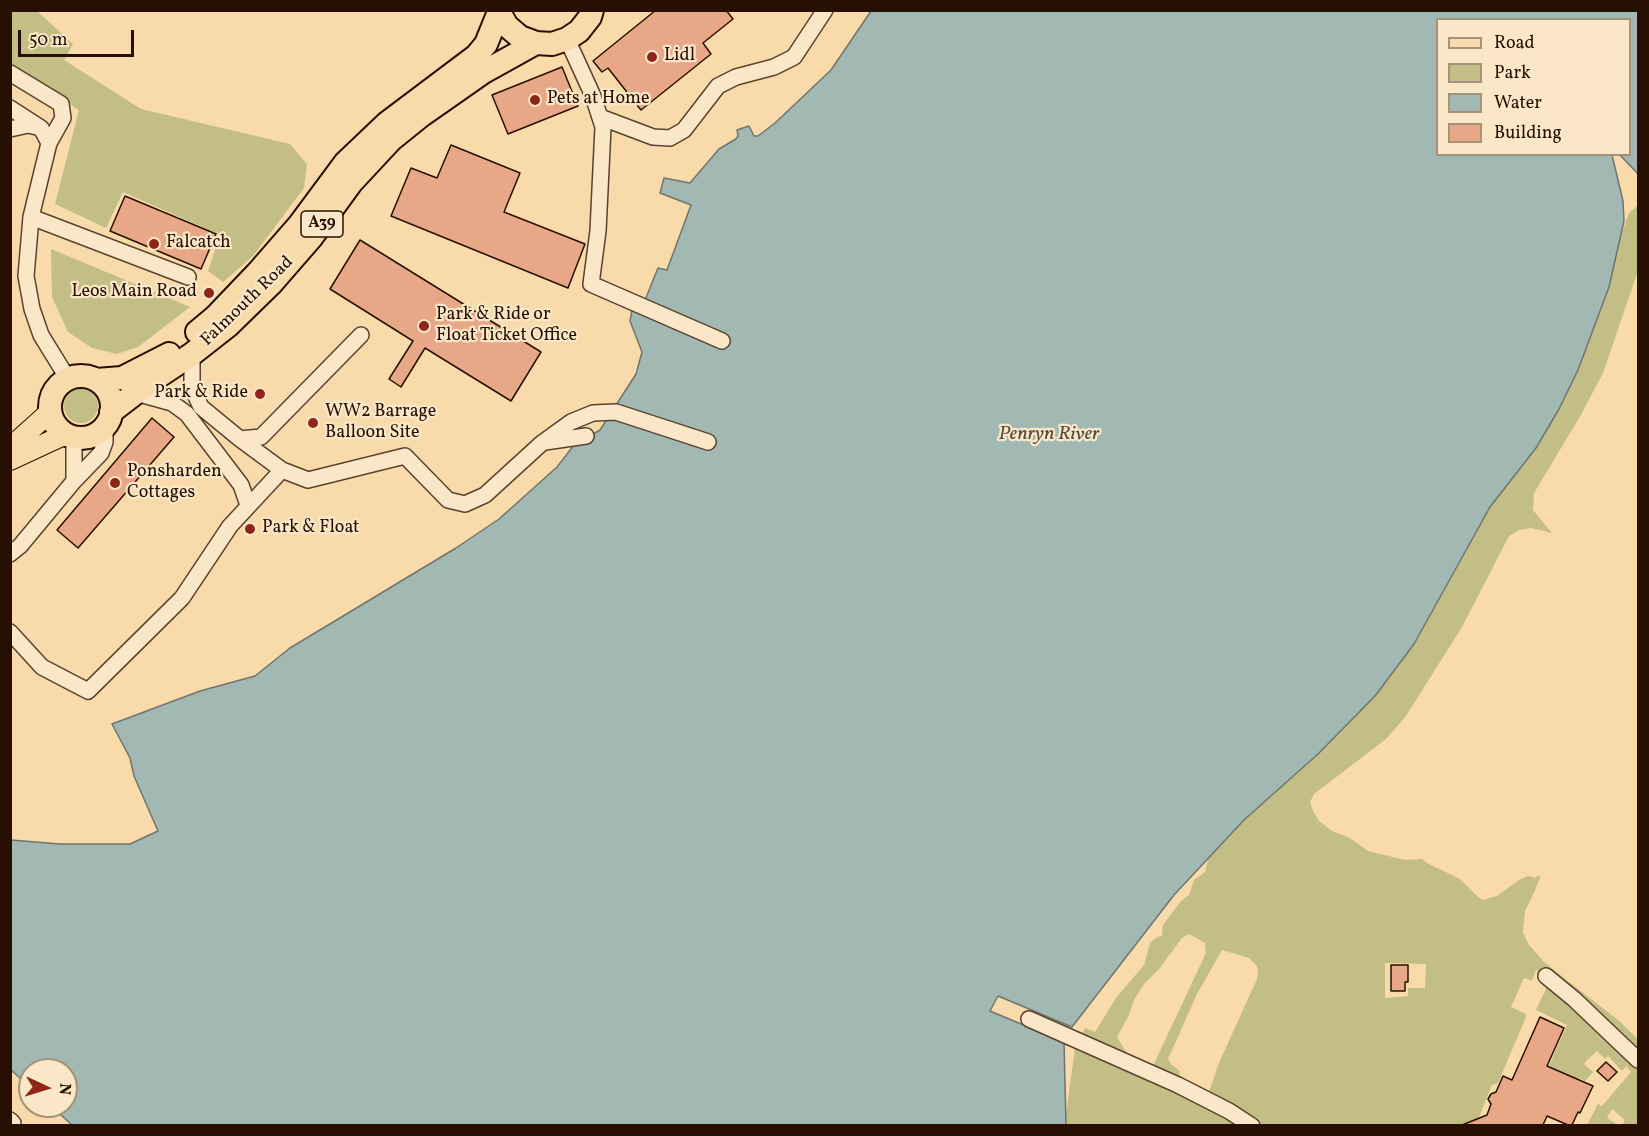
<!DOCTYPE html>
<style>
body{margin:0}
#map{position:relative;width:1649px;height:1136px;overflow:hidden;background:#f8daab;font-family:Vollkorn,serif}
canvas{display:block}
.frame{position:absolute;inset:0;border:12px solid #271003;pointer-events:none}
.legend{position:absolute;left:1436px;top:18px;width:195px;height:138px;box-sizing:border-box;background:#fae7c8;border:2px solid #a69179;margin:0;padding:8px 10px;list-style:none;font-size:18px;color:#271003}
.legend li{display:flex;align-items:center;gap:12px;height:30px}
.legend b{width:30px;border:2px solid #a69179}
.north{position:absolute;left:18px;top:1058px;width:60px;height:60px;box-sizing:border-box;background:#fae7c8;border:2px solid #a69179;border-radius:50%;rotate:94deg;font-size:16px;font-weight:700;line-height:24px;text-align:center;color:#271003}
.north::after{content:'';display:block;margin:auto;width:21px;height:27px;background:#8f2418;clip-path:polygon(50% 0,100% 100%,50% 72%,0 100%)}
.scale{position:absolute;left:18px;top:30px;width:116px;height:27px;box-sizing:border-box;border:3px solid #271003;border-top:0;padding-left:8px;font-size:18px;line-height:21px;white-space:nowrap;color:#271003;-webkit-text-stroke:4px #fae7c8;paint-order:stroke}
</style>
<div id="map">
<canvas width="1649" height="1136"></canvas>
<div class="frame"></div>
<ul class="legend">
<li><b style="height:8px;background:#f8daab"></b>Road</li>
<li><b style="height:16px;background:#c2be86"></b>Park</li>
<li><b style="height:16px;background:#a1b8b3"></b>Water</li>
<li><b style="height:16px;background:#e8a888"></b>Building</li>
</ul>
<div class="north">N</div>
<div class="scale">50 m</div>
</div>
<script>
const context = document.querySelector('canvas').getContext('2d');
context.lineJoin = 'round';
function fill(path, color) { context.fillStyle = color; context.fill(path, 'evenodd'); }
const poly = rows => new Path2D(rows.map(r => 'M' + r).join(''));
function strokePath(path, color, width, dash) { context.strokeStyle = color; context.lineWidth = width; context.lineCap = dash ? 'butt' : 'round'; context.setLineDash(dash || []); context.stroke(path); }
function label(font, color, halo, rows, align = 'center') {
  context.font = font + ' Vollkorn,serif'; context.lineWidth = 4.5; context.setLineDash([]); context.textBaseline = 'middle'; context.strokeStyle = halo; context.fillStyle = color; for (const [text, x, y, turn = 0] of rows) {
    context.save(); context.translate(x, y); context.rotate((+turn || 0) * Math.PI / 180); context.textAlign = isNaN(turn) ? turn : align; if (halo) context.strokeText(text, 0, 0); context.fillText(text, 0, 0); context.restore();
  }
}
const green = poly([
 [1293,10,1638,11,1638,174,1620,155,1630,154,1630,20,1438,20,1438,154,1612,155,1623,201,1623,230,1629,213,1638,205,1638,271,1603,373,1582,413,1534,493,1533,510,1552,533,1531,528,1519,530,1509,536,1462,627,1406,716,1386,739,1314,794,1310,802,1313,811,1319,821,1332,831,1350,838,1368,851,1405,860,1422,859,1427,863,1460,879,1477,896,1483,900,1497,896,1519,880,1528,876,1535,878,1539,875,1540,878,1535,890,1525,911,1523,933,1529,945,1545,963,1618,1020,1638,1039,1638,1125,1622,1125,1625,1120,1612,1109,1607,1118,1618,1125,1587,1125,1598,1104,1602,1106,1631,1072,1626,1066,1622,1071,1608,1056,1605,1059,1597,1051,1586,1061,1584,1064,1593,1072,1585,1081,1579,1078,1573,1092,1543,1079,1567,1025,1536,1010,1550,980,1536,970,1532,981,1524,978,1511,1007,1526,1014,1526,1017,1498,1083,1492,1085,1476,1125,934,1125],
 [1209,856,1205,872,1194,880,1189,895,1181,901,1163,925,1162,936,1157,937,1150,943,1144,965,1116,998,1095,1032,1085,1028,1075,1049,1066,1113,1064,1042,990,1011,998,996,1072,1027,1174,895],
 [1189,934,1205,943,1206,953,1152,1068,1128,1055,1117,1037,1129,1015,1134,1000,1144,984,1159,969,1182,938],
 [1222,950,1249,958,1257,966,1258,973,1257,979,1219,1063,1208,1095,1178,1084,1180,1071,1172,1065,1168,1059,1197,994],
 [1385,963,1426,964,1425,988,1408,988,1408,996,1385,998],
 [10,11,37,11,73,44,64,60,141,109,290,144,307,164,304,188,253,256,223,282,208,271,220,235,123,192,106,228,55,204,79,110,11,67],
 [51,249,190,307,138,347,117,354,92,348,68,332,52,297],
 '64 406a17 17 0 1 1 34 0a17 17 0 1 1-34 0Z'
]);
const water = poly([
 [871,11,1638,11,1638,174,1620,155,1630,154,1630,20,1438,20,1438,154,1612,155,1623,201,1624,221,1609,287,1578,370,1559,409,1536,448,1490,507,1414,644,1375,696,1318,754,1244,820,1174,895,1072,1027,998,996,990,1011,1064,1042,1066,1125,72,1125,51,1106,66,1106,66,1070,30,1070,30,1087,11,1070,11,840,60,844,130,844,158,831,134,776,130,758,112,724,200,691,255,676,290,648,456,548,499,519,557,467,574,445,600,430,636,374,642,352,630,321,632,310,643,305,658,268,667,270,691,205,660,193,664,178,690,183,719,149,736,139,738,136,737,130,749,126,754,136,758,136,775,123,831,70,871,11]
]);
const building = poly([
 [656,10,726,10,733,19,703,43,711,54,641,110,608,68,602,72,593,61,656,10],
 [562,67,578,106,508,134,492,95,562,67],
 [451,145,520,173,504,212,585,244,568,288,391,216,411,168,437,178,451,145],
 [125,196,216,234,201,269,110,231,125,196],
 [360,240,541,352,511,401,425,348,401,387,389,379,413,341,330,289,360,240],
 [152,418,174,437,78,548,57,530,152,418],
 [1391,965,1408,965,1408,982,1405,982,1405,991,1391,991,1391,965],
 [1540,1017,1564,1028,1547,1066,1593,1086,1580,1113,1578,1112,1572,1125,1568,1125,1547,1116,1543,1125,1462,1125,1487,1115,1491,1104,1488,1099,1491,1094,1496,1092,1503,1076,1512,1080,1540,1017],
 [1606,1062,1617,1072,1608,1081,1597,1071,1606,1062]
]);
const minor = poly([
 [567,39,593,96,603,127,598,231,591,284,722,341],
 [10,73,61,104,63,118,49,143],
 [10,108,41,128,49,143,31,217,26,276,32,309,41,335,68,379],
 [600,117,653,137,670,138,684,130,718,86,736,77,774,67,794,57,825,10],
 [10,129,28,125,41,128],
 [31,217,188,277],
 [136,393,172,403,187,414,241,485,248,505],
 [74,437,74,481],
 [240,439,261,437,361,335],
 [545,442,586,436],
 [282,470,308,480,405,456,448,500,465,504,485,495,542,443,571,422,593,413,616,412,708,442],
 [10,554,20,546,74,481,101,453,105,442,105,427],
 [10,632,42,667,88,691,182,598,230,526,282,470,240,439,201,407,192,388,192,354],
 [1546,976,1574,999,1638,1060],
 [1029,1019,1178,1085,1229,1111,1252,1126],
 [10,1120,13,1123]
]);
const major = poly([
 [10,448,50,412],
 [10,460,66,434]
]);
const highway = poly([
 [498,10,507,26,520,37,536,43,552,44,567,39,579,31,590,17,592,10],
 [197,332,215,317,258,272,299,225,345,163,387,123,476,56,486,44,499,12],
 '50 407a31 31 0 1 1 62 0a31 31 0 1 1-62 0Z',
 [96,380,122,378,169,354],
 [111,412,150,382,192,354,229,325,271,284,311,238,351,183,391,140,422,115,482,73,536,43]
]);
const markers = [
 [652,57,6,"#8f2418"],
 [535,100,6,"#8f2418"],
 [154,244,6,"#8f2418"],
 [209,293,6,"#8f2418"],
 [424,326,6,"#8f2418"],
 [260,394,6,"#8f2418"],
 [313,423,6,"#8f2418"],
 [115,483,6,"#8f2418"],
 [250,529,6,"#8f2418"]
];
const shields = [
 [322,224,42]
];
const shieldNames = [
 ["A39",322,224]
];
const poiNames = [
 ["Lidl",664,57],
 ["Pets at Home",547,100],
 ["Falcatch",166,244],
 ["Leos Main Road",197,293,"right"],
 ["Park & Ride or",436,316],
 ["Float Ticket Office",436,337],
 ["Park & Ride",248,394,"right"],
 ["WW2 Barrage",325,413],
 ["Balloon Site",325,434],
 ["Ponsharden",127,473],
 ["Cottages",127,494],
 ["Park & Float",262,529]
];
const streetNames = [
 ["Falmouth Road",248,302,-44]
];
const waterNames = [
 ["Penryn River",1049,435]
];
fill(green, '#c2be86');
fill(water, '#a1b8b3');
strokePath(water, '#70756d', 1.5);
fill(building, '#e8a888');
strokePath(building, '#271003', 1.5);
strokePath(minor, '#5b422d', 18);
strokePath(major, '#271003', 22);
strokePath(highway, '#271003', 26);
strokePath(minor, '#fae7c8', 15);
strokePath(major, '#f8daab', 20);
strokePath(highway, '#f8daab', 22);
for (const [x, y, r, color] of markers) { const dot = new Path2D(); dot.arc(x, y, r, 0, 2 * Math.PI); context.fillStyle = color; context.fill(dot); strokePath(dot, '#fae7c8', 2); }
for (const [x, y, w] of shields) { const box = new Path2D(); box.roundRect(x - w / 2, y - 13, w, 26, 4.5); context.fillStyle = '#fae7c8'; context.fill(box); strokePath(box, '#271003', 1.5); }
label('bold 16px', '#271003', null, shieldNames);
label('18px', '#271003', '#fae7c8', poiNames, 'left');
label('18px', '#271003', '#fae7c8', streetNames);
label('italic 20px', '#524b41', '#fae7c8', waterNames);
</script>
